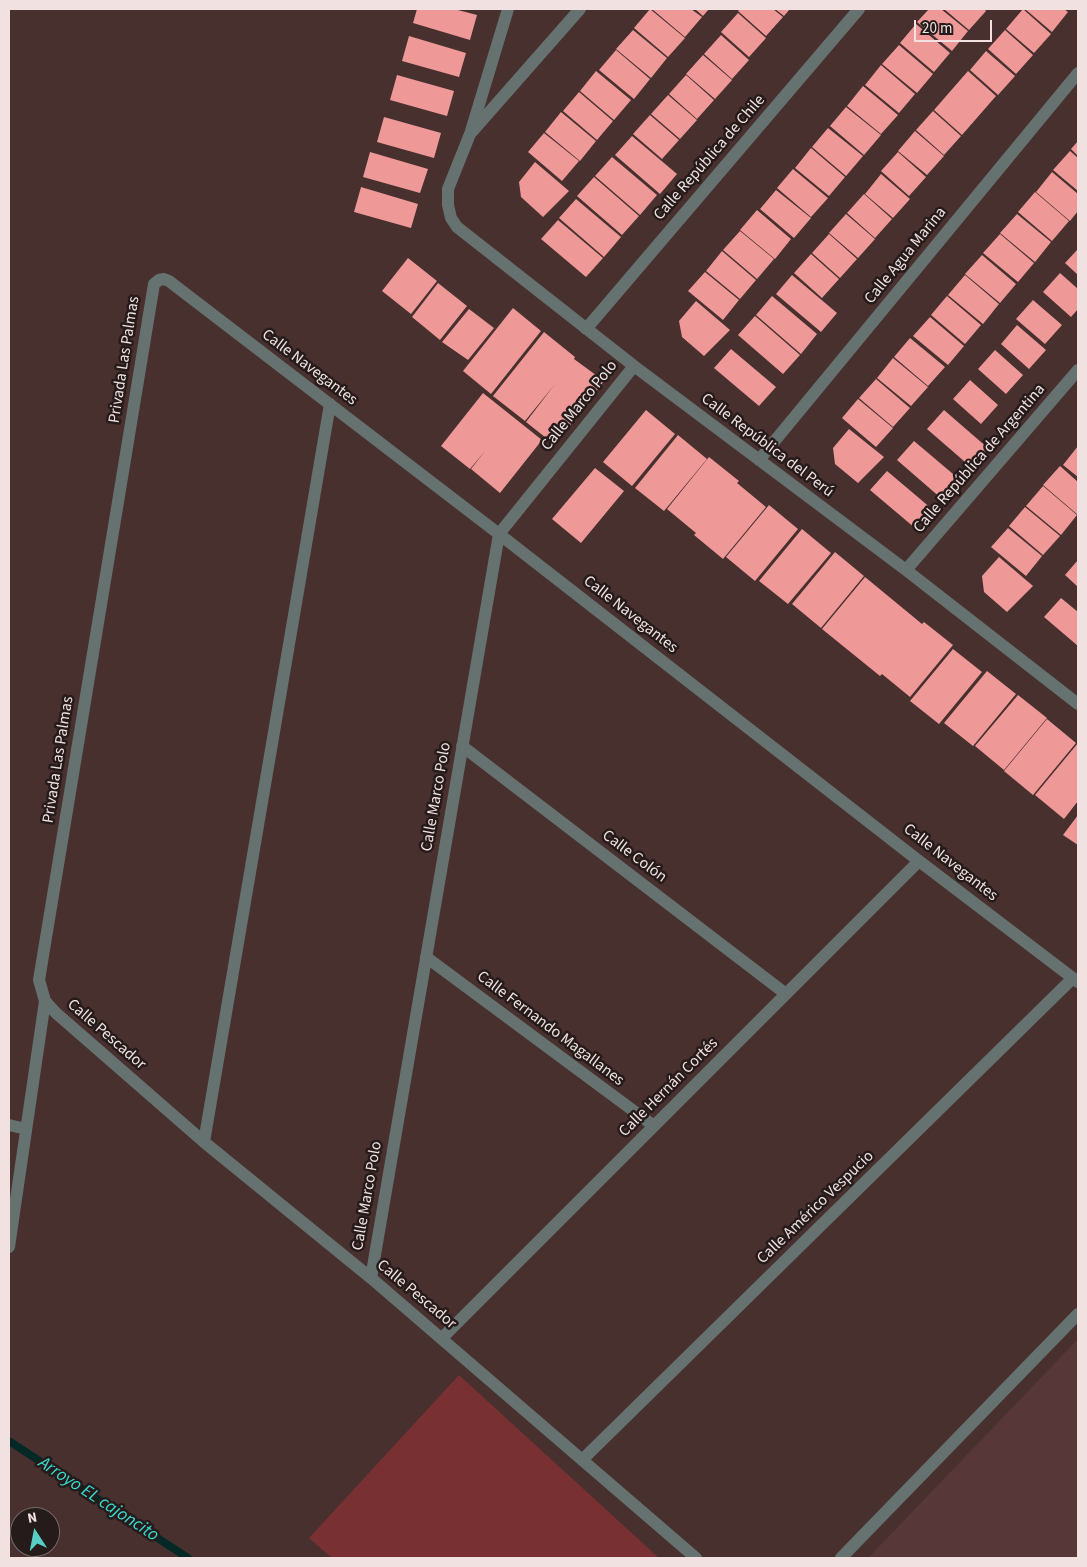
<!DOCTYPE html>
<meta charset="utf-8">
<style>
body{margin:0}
#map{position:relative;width:1087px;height:1567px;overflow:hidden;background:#48302f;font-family:"Source Sans 3",sans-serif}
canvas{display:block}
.frame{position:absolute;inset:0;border:10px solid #f1e1e0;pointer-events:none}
.north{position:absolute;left:10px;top:1507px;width:50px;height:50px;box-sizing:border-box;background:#261b1b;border:1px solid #776a6a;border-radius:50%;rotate:349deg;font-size:14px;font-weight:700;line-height:20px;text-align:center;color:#f1e1e0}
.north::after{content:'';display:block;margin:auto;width:18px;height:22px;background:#56cec3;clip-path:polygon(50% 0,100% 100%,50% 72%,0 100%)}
.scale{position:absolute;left:914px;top:20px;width:78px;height:22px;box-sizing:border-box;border:2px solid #f1e1e0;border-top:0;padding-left:6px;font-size:15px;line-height:18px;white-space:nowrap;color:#f1e1e0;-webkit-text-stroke:4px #261b1b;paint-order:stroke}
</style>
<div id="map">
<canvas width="1087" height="1567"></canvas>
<div class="frame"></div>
<div class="north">N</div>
<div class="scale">20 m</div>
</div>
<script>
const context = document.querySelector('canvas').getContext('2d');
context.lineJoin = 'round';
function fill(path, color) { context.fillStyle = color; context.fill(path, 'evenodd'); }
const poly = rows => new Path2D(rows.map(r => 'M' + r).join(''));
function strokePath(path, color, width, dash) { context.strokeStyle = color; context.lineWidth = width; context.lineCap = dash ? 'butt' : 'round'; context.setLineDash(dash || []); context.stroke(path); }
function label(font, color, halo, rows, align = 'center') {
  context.font = font + ' "Source Sans 3",sans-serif'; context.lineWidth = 5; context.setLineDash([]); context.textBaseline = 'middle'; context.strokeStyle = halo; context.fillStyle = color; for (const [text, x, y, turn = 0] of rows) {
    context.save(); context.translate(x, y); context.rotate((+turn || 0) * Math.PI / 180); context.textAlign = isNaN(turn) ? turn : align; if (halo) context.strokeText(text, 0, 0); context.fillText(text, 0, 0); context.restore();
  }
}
const built = poly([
 [1078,1339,1078,1558,868,1558]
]);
const green = poly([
 [459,1375,659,1558,332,1558,309,1538]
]);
const stream = poly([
 [9,1441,188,1558]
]);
const building = poly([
 [417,9,454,9,477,15,470,40,413,23],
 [650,9,685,38,668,57,634,28],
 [652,9,691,9,702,17,685,37],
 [695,9,709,9,703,16],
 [740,9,773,9,783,17,766,36,738,11],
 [775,9,790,9,784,16],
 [929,9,941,9,968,31,952,51,917,22],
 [944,9,984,9,986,11,969,30],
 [1023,9,1051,34,1034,53,1006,29],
 [1025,9,1064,9,1068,12,1052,32],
 [738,13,766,38,749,57,721,32],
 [916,24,950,53,934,72,900,43],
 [633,30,667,58,651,78,616,49],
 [1005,30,1033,55,1016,74,988,49],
 [721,35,749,60,732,79,704,54],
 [409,36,466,53,459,77,402,61],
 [899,45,933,74,917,93,882,64],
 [616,50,650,79,634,99,599,70],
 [986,51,1015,76,998,95,970,70],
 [703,55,732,80,715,99,686,74],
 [881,65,915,94,899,113,865,85],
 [596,71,631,100,614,120,580,91],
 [968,71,996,96,962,135,934,110],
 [397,75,454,91,447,116,390,100],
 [686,75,714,100,697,119,669,94],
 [863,86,898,115,881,134,847,106],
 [579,92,613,121,597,140,563,111],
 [668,95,697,120,680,139,651,114],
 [846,107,881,135,864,155,830,126],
 [933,111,961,136,944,155,916,130],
 [561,112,596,141,580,161,545,132],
 [650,115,679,140,662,159,633,134],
 [384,117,441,133,434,158,377,142],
 [828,128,863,156,846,176,812,147],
 [915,131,944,156,927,175,898,151],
 [544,133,579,161,562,181,528,152],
 [632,136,677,174,660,194,615,155],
 [1078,141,1078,156,1071,149],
 [811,148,845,177,829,196,795,168],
 [1070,151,1078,158,1078,191,1053,170],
 [370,152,428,169,420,193,363,177],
 [898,152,926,177,909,196,881,171],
 [612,157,657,195,640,215,595,176],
 [535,162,569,191,543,217,521,197,519,182],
 [793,169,828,198,811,217,777,188],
 [1052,172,1078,194,1078,211,1070,221,1036,192],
 [881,174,910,199,893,218,865,194],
 [594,177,639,216,622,235,577,196],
 [361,187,418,204,411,228,354,212],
 [776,190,811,218,794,238,760,209],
 [1035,192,1069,221,1052,241,1018,212],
 [864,194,892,219,875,238,847,213],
 [576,199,621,237,604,257,559,218],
 [757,210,791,239,775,259,740,230],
 [846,214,875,239,858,258,829,233],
 [1017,214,1051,242,1035,262,1000,233],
 [558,220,603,258,586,277,541,239],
 [740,231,774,259,757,279,723,250],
 [829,234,857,259,840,278,812,253],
 [1000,234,1034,263,1018,282,983,253],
 [1078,249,1078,275,1065,263],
 [722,251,756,280,740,299,706,271],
 [811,254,839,279,822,298,794,273],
 [982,255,1016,284,1000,303,965,274],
 [408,258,437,281,411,314,382,291],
 [705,272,739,300,723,320,688,291],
 [1060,273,1078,289,1078,309,1071,317,1043,292],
 [792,275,837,313,821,332,776,294],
 [965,275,999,304,983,324,948,295],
 [438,283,467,306,440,340,412,317],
 [772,296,817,334,801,354,756,315],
 [947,296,981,325,965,344,931,315],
 [1033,300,1062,325,1045,344,1016,319],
 [696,301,730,330,704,356,682,337,679,321],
 [513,308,541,331,491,394,463,371],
 [469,309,494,328,468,360,442,342],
 [755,316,800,355,783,374,738,335],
 [930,317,964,346,948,365,913,336],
 [1017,325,1046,350,1029,369,1001,344],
 [544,332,575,357,574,359,604,381,555,445,526,422,555,384,525,421,493,396],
 [910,338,945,367,928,386,894,357],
 [731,349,776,387,759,406,714,368],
 [995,350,1023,375,1006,394,978,369],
 [893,358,928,387,911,406,877,378],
 [876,379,910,408,893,427,859,398],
 [970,380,998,405,981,424,953,399],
 [483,393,542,440,500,493,471,469,485,451,470,469,441,446],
 [858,399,893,428,876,447,842,418],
 [646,410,675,434,632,486,603,462],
 [944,410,989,449,972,468,927,429],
 [849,429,884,457,858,483,835,464,833,448],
 [678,435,707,459,664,511,635,488],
 [914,441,959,479,942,499,897,460],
 [1078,446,1078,477,1063,465],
 [709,457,739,481,737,483,766,507,723,559,694,535,696,533,667,509],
 [1060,466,1078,482,1078,515,1043,485],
 [595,468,624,491,581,543,552,519],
 [887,471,932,509,915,528,870,490],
 [1043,486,1077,515,1061,535,1026,506],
 [769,505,798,529,755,581,726,557],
 [1025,507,1060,536,1043,555,1009,526],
 [1008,528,1042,556,1026,576,991,547],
 [802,529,831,553,788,604,759,581],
 [835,552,864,576,821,628,792,604],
 [999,557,1033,586,1007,612,984,592,982,576],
 [1078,560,1078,587,1065,575],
 [865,577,922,624,924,622,953,645,910,697,882,674,880,676,822,629],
 [1061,598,1078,612,1078,646,1044,617],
 [953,649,982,672,939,724,910,701],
 [987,671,1016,694,973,746,944,723],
 [1018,695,1047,718,1004,770,975,746],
 [1047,719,1076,743,1033,795,1004,771],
 [1078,743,1078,801,1064,819,1035,795],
 [1078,815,1078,845,1063,835]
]);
const minor = poly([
 [580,9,470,134,448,189,448,205,451,218,457,227,634,366,906,570,1078,704],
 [471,131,508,9],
 [586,329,859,9],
 [759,460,1078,73],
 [906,570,1078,370],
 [462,746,786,994],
 [426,957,654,1126],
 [45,1001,56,1013,204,1142,371,1278,696,1558],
 [9,1125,26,1129],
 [204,1142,330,404],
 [9,1247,45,1001,39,980,154,284,159,280,164,279,169,281,499,534,919,861,1078,982],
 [371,1278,499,534,634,366],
 [442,1338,919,861],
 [582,1460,1073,978]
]);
const tertiary = poly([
 [841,1558,1078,1314]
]);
const streetNames = [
 ["Calle República de Chile",710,158,-49],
 ["Calle Agua Marina",906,256,-51],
 ["Privada Las Palmas",125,360,-81],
 ["Calle Navegantes",309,368,37],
 ["Calle Marco Polo",580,406,-51],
 ["Calle República del Perú",767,446,37],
 ["Calle República de Argentina",980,459,-49],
 ["Calle Navegantes",630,615,38],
 ["Privada Las Palmas",59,760,-81],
 ["Calle Marco Polo",437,797,-80],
 ["Calle Colón",634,857,37],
 ["Calle Navegantes",950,863,38],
 ["Calle Fernando Magallanes",550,1029,37],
 ["Calle Pescador",106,1035,41],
 ["Calle Hernán Cortés",669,1088,-45],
 ["Calle Marco Polo",368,1196,-80],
 ["Calle Américo Vespucio",816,1208,-44],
 ["Calle Pescador",416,1295,40]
];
const waterNames = [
 ["Arroyo EL cajoncito",98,1500,33]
];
fill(built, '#573737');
fill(green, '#783033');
strokePath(stream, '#032825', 8);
fill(building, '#ee9998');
strokePath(minor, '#657270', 12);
strokePath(tertiary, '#657270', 12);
label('16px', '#f1e1e0', '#261b1b', streetNames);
label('italic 18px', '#37ddd1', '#261b1b', waterNames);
</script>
